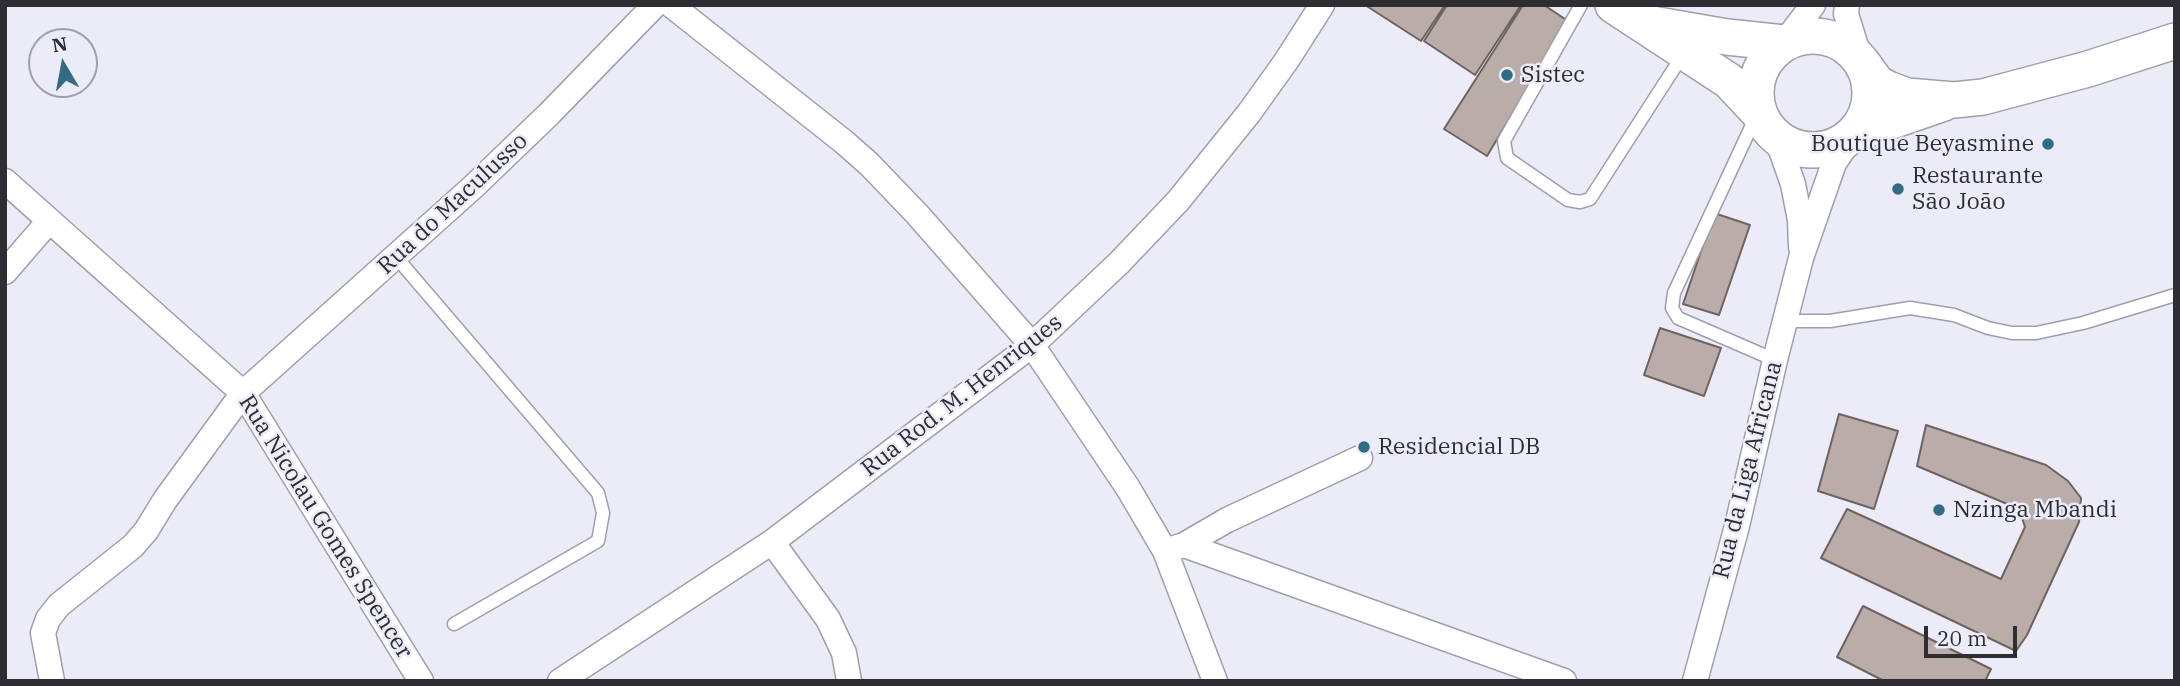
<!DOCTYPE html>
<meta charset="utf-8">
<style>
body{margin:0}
#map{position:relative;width:2180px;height:686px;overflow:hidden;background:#ebecf8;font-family:"IBM Plex Serif",serif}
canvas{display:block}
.frame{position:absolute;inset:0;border:7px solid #2d2d32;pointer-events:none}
.north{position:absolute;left:28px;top:28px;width:70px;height:70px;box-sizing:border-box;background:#ebecf8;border:2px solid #9fa0a9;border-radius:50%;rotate:350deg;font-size:19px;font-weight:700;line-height:28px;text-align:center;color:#2d2d32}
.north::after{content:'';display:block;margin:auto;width:24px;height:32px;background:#316b84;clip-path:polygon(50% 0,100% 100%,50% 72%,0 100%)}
.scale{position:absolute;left:1924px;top:626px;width:93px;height:32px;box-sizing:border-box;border:4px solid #2d2d32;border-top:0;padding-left:9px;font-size:21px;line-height:24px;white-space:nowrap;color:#2d2d32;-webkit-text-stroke:5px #ebecf8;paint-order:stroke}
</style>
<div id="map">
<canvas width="2180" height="686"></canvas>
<div class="frame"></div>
<div class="north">N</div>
<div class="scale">20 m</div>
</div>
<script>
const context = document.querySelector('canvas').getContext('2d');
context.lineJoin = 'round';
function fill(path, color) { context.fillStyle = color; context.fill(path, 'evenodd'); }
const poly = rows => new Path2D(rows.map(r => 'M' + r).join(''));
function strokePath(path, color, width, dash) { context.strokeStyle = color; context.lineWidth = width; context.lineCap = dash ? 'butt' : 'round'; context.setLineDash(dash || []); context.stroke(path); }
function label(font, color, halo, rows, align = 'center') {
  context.font = font + ' "IBM Plex Serif",serif'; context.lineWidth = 5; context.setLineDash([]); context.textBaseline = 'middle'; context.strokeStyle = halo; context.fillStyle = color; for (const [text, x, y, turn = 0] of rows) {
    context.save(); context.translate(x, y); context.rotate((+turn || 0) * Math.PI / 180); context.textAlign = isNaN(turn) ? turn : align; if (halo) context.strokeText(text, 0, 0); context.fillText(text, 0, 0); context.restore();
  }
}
const building = poly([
 [1365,5,1445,5,1421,41,1365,5],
 [1447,5,1521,5,1475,75,1424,41,1447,5],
 [1523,5,1544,5,1568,21,1487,156,1444,129,1523,5],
 [1714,213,1750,225,1719,315,1683,304,1714,213],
 [1660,328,1721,348,1704,396,1644,375,1660,328],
 [1839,414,1898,431,1874,509,1818,491,1839,414],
 [1926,425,2046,465,2068,481,2081,498,2079,522,2027,635,2016,651,1821,558,1847,509,2001,579,2025,527,2019,509,1917,466,1926,425],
 [1863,606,1991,669,1985,681,1884,681,1837,657,1863,606]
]);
const lane = poly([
 [1581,5,1504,141,1507,158,1568,200,1580,202,1590,199,1684,53],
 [1758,112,1674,293,1672,308,1678,318,1775,360],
 [396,257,598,493,603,513,598,541,454,624],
 [1786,321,1830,321,1910,308,1954,315,1988,328,2012,333,2036,333,2083,323,2175,295]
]);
const street = poly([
 [671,5,844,142,869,164,917,214,1032,345,1128,488,1165,551,1215,681],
 [1847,5,1846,14,1860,59],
 [1784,43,1813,5],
 [1767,129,1781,150,1793,184,1800,220,1801,247],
 [5,181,243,393,421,681],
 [5,272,49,221],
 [772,542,828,619,844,653,849,681],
 [1184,545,1227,520,1360,458],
 [1165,551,1184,545,1564,681],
 [52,681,43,633,48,619,59,605,133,546,146,531,165,500,243,393,473,187,549,114,655,5],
 [560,681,772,542,1032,345,1119,263,1178,201,1249,113,1287,60,1322,5],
 [1695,681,1737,526,1775,360,1801,258,1834,163,1854,134]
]);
const secondary = poly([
 [1613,5,1729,81,1758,112],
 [1652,24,1727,37,1784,43],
 '1756 93a57 57 0 1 1 114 0a57 57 0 1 1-114 0Z',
 [1861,61,1877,83,1888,89,1907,96,1954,100,1983,97,2088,69,2175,41],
 [1854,134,1944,103]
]);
const markers = [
 [1507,75,7,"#316b84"],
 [2048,144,7,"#316b84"],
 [1898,189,7,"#316b84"],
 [1364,447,7,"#316b84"],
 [1939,510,7,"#316b84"]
];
const poiNames = [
 ["Sistec",1521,75],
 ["Boutique Beyasmine",2034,144,"right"],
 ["Restaurante",1912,176],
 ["São João",1912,202],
 ["Residencial DB",1378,447],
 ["Nzinga Mbandi",1953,510]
];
const streetNames = [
 ["Rua do Maculusso",453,204,-43],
 ["Rua Rod. M. Henriques",962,396,-38],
 ["Rua da Liga Africana",1748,470,-76],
 ["Rua Nicolau Gomes Spencer",325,527,58]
];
fill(building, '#b9aca9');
strokePath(building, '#6f6360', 2);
strokePath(lane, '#9e9faa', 15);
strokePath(street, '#9e9faa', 27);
strokePath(secondary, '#9e9faa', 38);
strokePath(lane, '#fff', 12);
strokePath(street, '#fff', 24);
strokePath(secondary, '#fff', 35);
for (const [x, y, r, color] of markers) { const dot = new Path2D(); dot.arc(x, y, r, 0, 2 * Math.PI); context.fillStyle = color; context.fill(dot); strokePath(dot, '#ebecf8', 2.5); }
label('23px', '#2d2d32', '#ebecf8', poiNames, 'left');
label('23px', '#2d2d32', '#ebecf8', streetNames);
</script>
